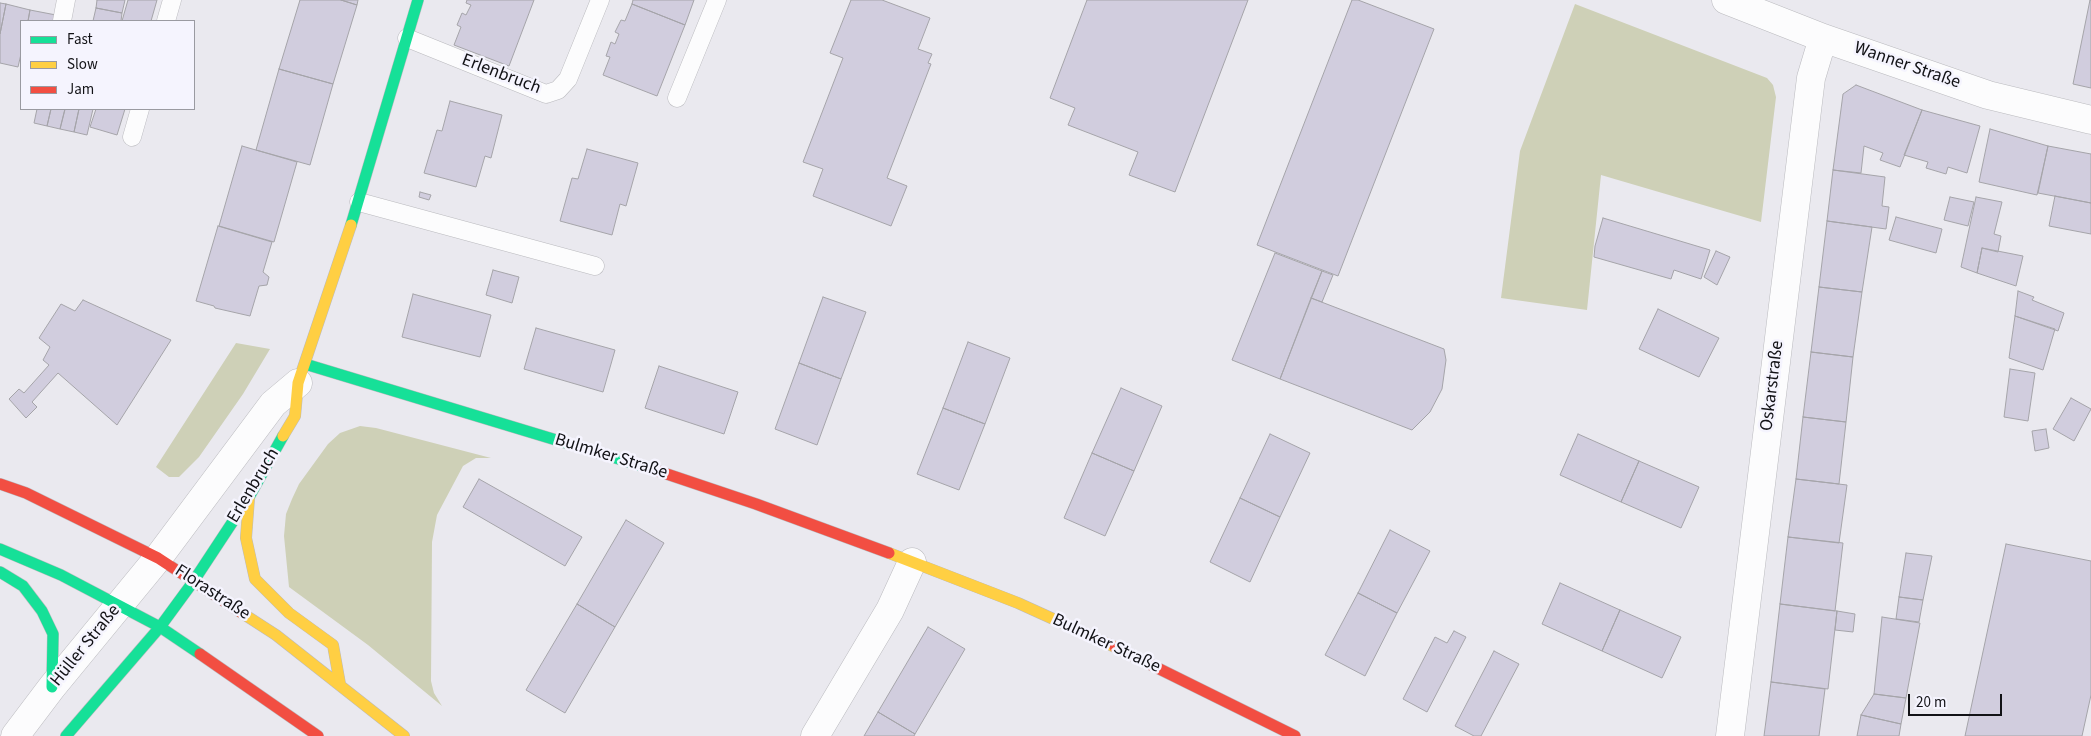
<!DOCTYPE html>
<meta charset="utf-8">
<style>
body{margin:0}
#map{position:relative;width:2091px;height:736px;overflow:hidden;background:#eae9ef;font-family:"Source Sans 3",sans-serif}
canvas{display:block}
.legend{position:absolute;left:20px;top:20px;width:175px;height:90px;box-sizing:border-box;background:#f5f4fe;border:1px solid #9a9aa1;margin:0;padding:6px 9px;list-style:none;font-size:15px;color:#121216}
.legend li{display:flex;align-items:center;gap:10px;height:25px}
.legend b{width:25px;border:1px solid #9a9aa1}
.scale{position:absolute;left:1908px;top:694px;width:94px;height:22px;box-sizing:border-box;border:2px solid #121216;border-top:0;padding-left:6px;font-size:15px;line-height:18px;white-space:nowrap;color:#121216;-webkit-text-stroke:4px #f5f4fe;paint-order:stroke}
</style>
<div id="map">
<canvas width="2091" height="736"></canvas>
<ul class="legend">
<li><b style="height:6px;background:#16e098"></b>Fast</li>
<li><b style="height:6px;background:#ffcf43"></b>Slow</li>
<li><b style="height:6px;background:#f24e42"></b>Jam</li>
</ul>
<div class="scale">20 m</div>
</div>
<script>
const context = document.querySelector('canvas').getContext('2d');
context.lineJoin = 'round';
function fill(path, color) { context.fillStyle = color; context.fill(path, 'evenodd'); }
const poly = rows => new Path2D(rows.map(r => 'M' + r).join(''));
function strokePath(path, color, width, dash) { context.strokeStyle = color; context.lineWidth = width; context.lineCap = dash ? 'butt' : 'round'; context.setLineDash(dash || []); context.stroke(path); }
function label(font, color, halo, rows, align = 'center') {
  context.font = font + ' "Source Sans 3",sans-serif'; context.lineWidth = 5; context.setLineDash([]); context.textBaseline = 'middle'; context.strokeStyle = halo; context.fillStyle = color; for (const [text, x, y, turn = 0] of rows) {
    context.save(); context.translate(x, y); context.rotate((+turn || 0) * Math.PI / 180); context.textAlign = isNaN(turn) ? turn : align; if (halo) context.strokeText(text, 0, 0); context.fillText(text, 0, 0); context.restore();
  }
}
const green = poly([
 [1575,4,1767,78,1773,85,1776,97,1761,222,1601,175,1587,310,1501,298,1520,151],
 [236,343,270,349,243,394,199,457,179,477,169,477,156,467],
 [360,426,376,428,491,458,476,458,463,466,437,515,432,542,431,681,434,693,442,706,368,645,289,587,284,536,286,514,292,499,299,484,328,444,340,433]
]);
const building = poly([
 [97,0,125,0,122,13,96,8,97,0],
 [128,0,157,0,151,21,122,21,128,0],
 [300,0,341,0,357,5,333,84,279,69,300,0],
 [341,0,358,0,357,5,341,0],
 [467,0,534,0,509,66,454,45,461,27,457,25,462,13,466,15,471,5,466,3,467,0],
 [633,0,694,0,685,25,632,4,633,0],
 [851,0,882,0,930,18,918,49,932,54,928,63,931,64,887,178,907,186,891,226,813,196,823,169,803,162,843,58,830,53,851,0],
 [1087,0,1248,0,1175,192,1129,175,1138,152,1068,125,1075,108,1050,98,1087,0],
 [1352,0,1358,0,1434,29,1338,276,1257,245,1352,0],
 [2090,0,2091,0,2091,88,2073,84,2090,0],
 [0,3,6,4,0,34,0,3],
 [6,4,30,10,28,21,21,21,21,54,18,67,0,63,0,34,6,4],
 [632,4,685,25,657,96,603,75,610,57,606,56,611,42,615,44,619,34,615,32,621,20,625,21,632,4],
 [96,8,122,13,121,21,93,21,96,8],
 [30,10,56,15,54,21,28,21,30,10],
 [279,69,333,84,310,165,256,150,279,69],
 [1856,85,1922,110,1900,167,1880,160,1883,153,1864,146,1861,173,1833,170,1843,94,1856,85],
 [450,101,502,115,491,158,485,156,476,187,424,173,437,130,442,131,450,101],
 [37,109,51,109,47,126,34,123,37,109],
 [51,109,65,109,60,129,47,126,51,109],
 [65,109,79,109,74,132,60,129,65,109],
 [79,109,93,109,87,135,74,132,79,109],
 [96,109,125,109,117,135,90,127,96,109],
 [1922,110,1980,126,1967,173,1948,167,1946,174,1926,168,1928,162,1904,155,1922,110],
 [1990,129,2048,146,2037,195,1979,182,1990,129],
 [242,146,297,162,274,242,219,226,242,146],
 [2048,146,2091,154,2091,203,2038,193,2048,146],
 [587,149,638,163,626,206,620,204,612,235,560,221,572,178,578,179,587,149],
 [1833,170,1885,177,1882,206,1889,207,1886,229,1827,221,1833,170],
 [420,192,431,195,429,200,419,197,420,192],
 [2055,196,2091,203,2091,234,2049,226,2055,196],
 [1950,197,1974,202,1968,226,1944,220,1950,197],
 [1976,197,2002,202,1994,234,2001,236,1998,252,1982,248,1977,273,1961,267,1976,197],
 [1896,217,1942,229,1936,253,1889,240,1896,217],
 [1603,218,1710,250,1701,279,1674,270,1671,279,1594,257,1595,246,1603,218],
 [1827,221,1872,227,1862,292,1819,287,1827,221],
 [218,226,272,242,263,272,269,277,267,285,259,286,250,316,215,308,214,306,196,301,218,226],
 [1982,248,2023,256,2016,286,1977,273,1982,248],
 [1716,251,1730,257,1717,285,1704,277,1716,251],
 [1275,253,1322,271,1280,379,1232,360,1275,253],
 [493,270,519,277,512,303,486,295,493,270],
 [1322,271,1333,275,1322,302,1311,298,1322,271],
 [1819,287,1862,292,1853,357,1811,352,1819,287],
 [2018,291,2034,297,2032,300,2064,313,2058,331,2015,316,2018,291],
 [413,294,491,315,480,357,402,337,413,294],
 [823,297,866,312,841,379,799,363,823,297],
 [1311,298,1444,349,1446,360,1442,389,1430,412,1412,430,1280,379,1311,298],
 [83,300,171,340,117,425,58,373,32,402,37,407,26,418,9,399,19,389,24,393,49,365,43,360,50,347,39,338,61,304,75,311,83,300],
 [1658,309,1719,338,1699,377,1639,349,1658,309],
 [2015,316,2055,329,2043,370,2009,358,2015,316],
 [536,328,615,350,603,392,524,369,536,328],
 [968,342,1010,358,985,424,943,408,968,342],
 [1811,352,1853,357,1846,422,1803,417,1811,352],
 [799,363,841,379,817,445,775,429,799,363],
 [659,366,738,392,724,434,645,408,659,366],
 [2010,369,2035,373,2028,421,2004,417,2010,369],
 [1121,388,1162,406,1134,471,1092,453,1121,388],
 [2071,398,2091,409,2074,441,2053,429,2071,398],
 [943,408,985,424,959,490,917,474,943,408],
 [1803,417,1846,422,1839,484,1796,479,1803,417],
 [2046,429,2049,448,2035,451,2032,431,2046,429],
 [1270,434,1310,453,1280,517,1240,498,1270,434],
 [1578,434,1639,461,1621,502,1560,475,1578,434],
 [1092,453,1134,471,1105,536,1064,518,1092,453],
 [1639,461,1699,487,1681,528,1621,502,1639,461],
 [479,479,582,537,565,566,463,507,479,479],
 [1796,479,1847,485,1839,543,1788,537,1796,479],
 [1240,498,1280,517,1250,582,1210,562,1240,498],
 [626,520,664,543,615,627,577,604,626,520],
 [1390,530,1430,551,1397,613,1358,593,1390,530],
 [1788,537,1843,543,1835,611,1780,604,1788,537],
 [2006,544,2091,561,2091,695,2082,736,1965,736,2006,544],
 [1906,553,1932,556,1923,600,1899,597,1906,553],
 [1560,583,1620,610,1602,651,1542,624,1560,583],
 [1358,593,1397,613,1365,676,1325,655,1358,593],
 [1899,597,1923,600,1919,622,1896,619,1899,597],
 [577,604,615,627,565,713,526,690,577,604],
 [1780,604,1837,611,1828,689,1771,682,1780,604],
 [1620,610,1681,637,1662,678,1602,651,1620,610],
 [1837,611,1855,614,1853,632,1835,630,1837,611],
 [1882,617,1920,623,1906,698,1874,694,1882,617],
 [928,627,965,649,915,734,878,712,928,627],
 [1454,631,1466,637,1427,712,1403,699,1435,637,1447,643,1454,631],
 [1494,651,1519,664,1481,736,1474,736,1455,726,1494,651],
 [1771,682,1825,689,1819,736,1764,736,1771,682],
 [1874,694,1906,698,1901,724,1861,715,1874,694],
 [878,712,915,734,914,736,864,736,878,712],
 [1861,715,1901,724,1899,736,1857,736,1861,715]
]);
const lane = poly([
 [62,21,66,0],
 [166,21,172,0],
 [407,38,546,94,558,90,568,79,600,0],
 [677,98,717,0],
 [132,137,140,109],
 [359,202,595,266]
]);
const street = poly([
 [1726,0,1823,38,1988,95,2091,120],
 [15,736,52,687,158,558,273,404,298,383],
 [815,736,890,610,912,562],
 [1730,736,1811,78,1823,38]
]);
const fast = poly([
 [351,225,418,0],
 [305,364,652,469],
 [0,549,61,575,160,627,200,654],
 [0,572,23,586,42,611,53,634,52,687],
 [66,736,160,627,193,582,249,497,283,436]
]);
const slow = poly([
 [283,436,295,416,298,383,351,225],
 [249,498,246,538,255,579,289,613,333,645,340,684],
 [889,553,1018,603,1115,647],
 [242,613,276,635,404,736]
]);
const jam = poly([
 [652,469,756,504,889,553],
 [0,484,26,493,158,558,242,613],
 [1115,647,1295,736],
 [200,654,318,736]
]);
const streetNames = [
 ["Wanner Straße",1907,66,19],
 ["Erlenbruch",501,75,21],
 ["Oskarstraße",1773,386,-83],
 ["Bulmker Straße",611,457,17],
 ["Erlenbruch",254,486,-59],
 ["Florastraße",212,593,33],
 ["Bulmker Straße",1106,644,25],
 ["Hüller Straße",86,646,-51]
];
fill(green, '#ced0b7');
fill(building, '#d1cdde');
strokePath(building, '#a5a4a9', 1);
strokePath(lane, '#bababe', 19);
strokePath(street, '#bababe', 29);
strokePath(fast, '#bababe', 12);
strokePath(slow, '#bababe', 12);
strokePath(jam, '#bababe', 12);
strokePath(lane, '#fcfcfd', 18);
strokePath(street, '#fcfcfd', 28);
strokePath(fast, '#16e098', 11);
strokePath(slow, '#ffcf43', 11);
strokePath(jam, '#f24e42', 11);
label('18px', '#121216', '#f5f4fe', streetNames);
</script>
